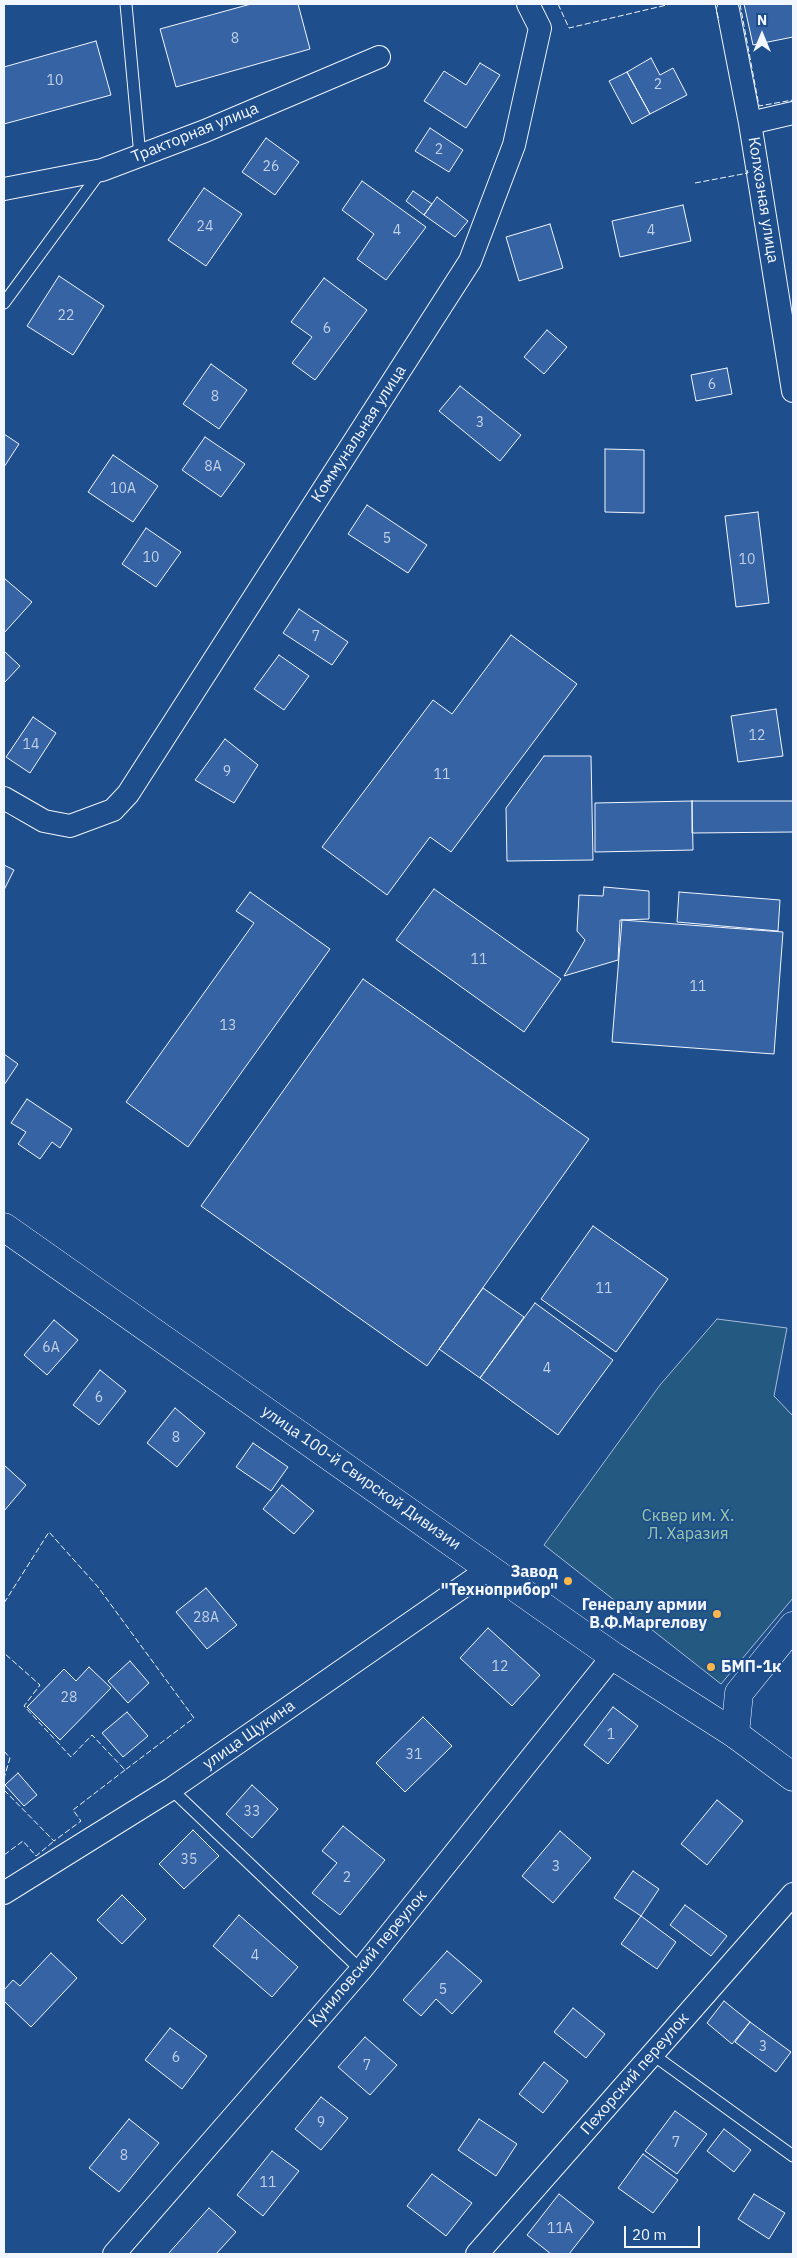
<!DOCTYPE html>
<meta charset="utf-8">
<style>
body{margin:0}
#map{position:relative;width:797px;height:2258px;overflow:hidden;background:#1f4e8c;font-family:"IBM Plex Sans",sans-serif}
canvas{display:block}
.frame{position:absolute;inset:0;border:5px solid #f2f6ff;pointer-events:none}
.north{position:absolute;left:737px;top:10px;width:50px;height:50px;-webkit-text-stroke:4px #1f4e8c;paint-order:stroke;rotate:0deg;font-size:14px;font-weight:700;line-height:20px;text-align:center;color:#f2f6ff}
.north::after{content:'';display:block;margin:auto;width:18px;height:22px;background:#f2f6ff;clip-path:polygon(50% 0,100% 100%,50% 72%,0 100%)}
.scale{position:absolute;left:624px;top:2226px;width:76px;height:22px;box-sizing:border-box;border:2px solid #f2f6ff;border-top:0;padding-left:6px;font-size:15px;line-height:18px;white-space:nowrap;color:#f2f6ff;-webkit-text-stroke:4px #1f4e8c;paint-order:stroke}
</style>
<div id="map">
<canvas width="797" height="2258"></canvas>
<div class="frame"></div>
<div class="north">N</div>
<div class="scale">20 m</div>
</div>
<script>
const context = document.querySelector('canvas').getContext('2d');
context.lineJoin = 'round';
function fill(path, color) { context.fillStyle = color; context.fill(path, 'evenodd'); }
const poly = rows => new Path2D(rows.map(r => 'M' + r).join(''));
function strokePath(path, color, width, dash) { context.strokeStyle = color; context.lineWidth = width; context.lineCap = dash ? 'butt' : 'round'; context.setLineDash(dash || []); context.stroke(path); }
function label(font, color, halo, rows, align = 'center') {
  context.font = font + ' "IBM Plex Sans",sans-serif'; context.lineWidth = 4; context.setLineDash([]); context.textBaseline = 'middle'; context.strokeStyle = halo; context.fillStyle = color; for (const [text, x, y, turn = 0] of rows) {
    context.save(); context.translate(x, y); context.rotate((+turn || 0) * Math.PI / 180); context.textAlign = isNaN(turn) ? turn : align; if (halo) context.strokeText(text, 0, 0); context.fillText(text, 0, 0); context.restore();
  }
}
const green = poly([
 [717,1319,787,1328,774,1396,793,1416,793,1598,721,1684,544,1545,660,1385,717,1319]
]);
const building = poly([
 [251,4,298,4,310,49,176,87,160,29,251,4],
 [744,4,793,4,793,37,753,45,744,4],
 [96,41,111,95,4,124,4,67,96,41],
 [651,58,660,75,673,68,687,95,650,114,627,72,651,58],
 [480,63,500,75,466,128,424,101,444,71,466,85,480,63],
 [627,72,650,114,632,124,609,81,627,72],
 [430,128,463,150,449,172,415,151,430,128],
 [266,138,299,162,275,195,242,172,266,138],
 [362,181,426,227,386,280,357,259,374,234,342,210,362,181],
 [204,188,242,214,206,266,168,240,204,188],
 [413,191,432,204,424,215,406,201,413,191],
 [437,197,468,221,455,237,424,215,437,197],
 [683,205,691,241,620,257,612,221,683,205],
 [550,224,563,268,519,281,506,237,550,224],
 [59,276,104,306,73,355,27,326,59,276],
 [324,278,367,310,315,380,292,363,312,337,291,322,324,278],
 [547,330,567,347,544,374,524,357,547,330],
 [211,364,247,390,219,429,183,404,211,364],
 [727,368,732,394,696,401,691,375,727,368],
 [460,386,521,435,500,461,439,411,460,386],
 [4,434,19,444,4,467,4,434],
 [205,437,245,464,221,497,182,470,205,437],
 [605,449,644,450,644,513,605,512,605,449],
 [113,455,158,486,133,522,88,492,113,455],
 [367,505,427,545,408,573,348,534,367,505],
 [758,512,769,603,736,607,725,516,758,512],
 [146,528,181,552,156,587,122,564,146,528],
 [5,579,32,602,4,633,4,580,5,579],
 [299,609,348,642,332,665,283,633,299,609],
 [511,635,577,684,451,852,430,837,387,895,322,847,433,700,452,714,511,635],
 [4,651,20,666,4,683,4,651],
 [279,655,309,676,284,710,254,689,279,655],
 [776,709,783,756,738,762,731,716,776,709],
 [33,717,56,733,30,773,6,757,33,717],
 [225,739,258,765,234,803,195,780,225,739],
 [544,756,591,756,593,860,507,861,506,808,544,756],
 [692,801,693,850,595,852,595,803,692,801],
 [692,801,793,801,793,832,692,833,692,801],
 [4,865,14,870,4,890,4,865],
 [604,887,649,891,649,919,620,920,618,960,564,976,585,940,577,931,579,895,603,896,604,887],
 [434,889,561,979,524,1032,396,940,434,889],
 [250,892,330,949,188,1147,126,1102,254,923,236,911,250,892],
 [679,892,780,900,778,931,677,922,679,892],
 [622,920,783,932,774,1054,612,1042,622,920],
 [363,979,589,1139,427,1366,201,1206,363,979],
 [4,1054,18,1064,4,1085,4,1054],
 [27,1099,72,1129,60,1148,52,1142,40,1159,18,1144,26,1132,11,1123,27,1099],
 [593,1226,668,1279,616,1352,541,1299,593,1226],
 [483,1288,524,1317,480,1378,439,1349,483,1288],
 [535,1303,613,1360,558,1435,480,1378,535,1303],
 [54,1320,78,1340,47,1375,24,1355,54,1320],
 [100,1370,126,1391,99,1425,73,1405,100,1370],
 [175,1408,205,1433,177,1467,147,1443,175,1408],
 [253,1443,288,1467,271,1491,236,1467,253,1443],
 [4,1465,26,1485,4,1511,4,1465],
 [282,1485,314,1511,294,1534,263,1509,282,1485],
 [206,1588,237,1625,207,1649,176,1612,206,1588],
 [488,1628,540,1675,512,1706,460,1658,488,1628],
 [130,1661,149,1683,128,1703,108,1681,130,1661],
 [89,1667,111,1688,60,1740,27,1707,64,1669,76,1681,89,1667],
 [613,1707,638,1726,608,1764,584,1745,613,1707],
 [127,1712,148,1736,123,1757,102,1733,127,1712],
 [423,1717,452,1746,405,1792,376,1763,423,1717],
 [18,1773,37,1795,24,1806,5,1785,18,1773],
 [252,1785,278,1809,252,1838,226,1814,252,1785],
 [717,1800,743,1821,707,1865,681,1844,717,1800],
 [343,1826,385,1860,340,1915,312,1893,337,1863,322,1851,343,1826],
 [193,1830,219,1856,184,1889,159,1864,193,1830],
 [560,1831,591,1858,553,1903,522,1876,560,1831],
 [633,1871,659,1889,641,1916,614,1898,633,1871],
 [122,1895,146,1919,122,1944,97,1920,122,1895],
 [685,1905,727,1936,711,1956,670,1925,685,1905],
 [239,1915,298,1967,272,1997,213,1946,239,1915],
 [641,1916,676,1942,657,1969,621,1944,641,1916],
 [447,1951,482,1981,452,2014,436,1999,421,2016,403,2000,447,1951],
 [51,1953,77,1978,31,2027,4,2001,4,1990,13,1980,20,1986,51,1953],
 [724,2001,750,2022,732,2044,707,2023,724,2001],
 [573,2008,605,2034,586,2058,554,2032,573,2008],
 [750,2022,791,2052,776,2072,735,2042,750,2022],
 [170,2028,207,2056,182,2089,145,2060,170,2028],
 [365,2037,397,2065,370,2095,338,2067,365,2037],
 [544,2062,568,2081,543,2113,519,2094,544,2062],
 [321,2097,348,2118,321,2150,295,2129,321,2097],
 [675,2111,707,2134,677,2174,645,2151,675,2111],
 [129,2119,159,2143,119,2192,89,2168,129,2119],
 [479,2119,517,2144,496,2176,458,2150,479,2119],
 [724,2129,751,2150,734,2172,707,2151,724,2129],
 [272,2151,299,2171,263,2216,237,2195,272,2151],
 [643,2154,678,2180,653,2213,618,2188,643,2154],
 [432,2174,472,2203,446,2236,407,2206,432,2174],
 [559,2194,594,2222,569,2254,551,2254,527,2235,559,2194],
 [754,2194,785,2213,769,2239,738,2219,754,2194],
 [209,2208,236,2232,216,2254,168,2254,209,2208]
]);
const service = poly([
 [126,4,140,156],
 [4,303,101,171],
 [171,1789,361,1970],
 [652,2054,793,2156]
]);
const minor = poly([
 [728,10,750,123,793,391],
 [750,123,793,113],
 [4,189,102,170,205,131,379,57],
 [4,798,44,821,70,826,113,810,128,794,470,261,514,145,540,28,528,4],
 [4,1893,171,1789,490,1568],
 [114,2254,361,1970,613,1656],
 [477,2254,793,1894]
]);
const tertiary = poly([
 [735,1734,739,1693,793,1626]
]);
const primary = poly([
 [4,1227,613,1656,735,1734,793,1777]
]);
const fence = poly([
 [558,4,569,28,671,4],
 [715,4,719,21],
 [740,4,759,106,793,100],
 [695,183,748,173,747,170],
 [4,1603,49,1532,98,1587,194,1718,125,1770,92,1735,71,1757,24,1706,40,1685,4,1653],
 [4,1751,10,1758,4,1778],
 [4,1790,54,1841,81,1821,73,1810,125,1770,124,1768],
 [4,1855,23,1841,36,1856,54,1841]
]);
const markers = [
 [568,1581,5,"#ffb74d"],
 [717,1614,5,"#ffb74d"],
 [711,1667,5,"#ffb74d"]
];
const numberNames = [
 ["8",235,39],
 ["10",55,81],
 ["2",658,85],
 ["2",439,150],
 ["26",271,167],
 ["24",205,227],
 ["4",397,231],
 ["4",651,231],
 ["22",66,316],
 ["6",327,329],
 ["6",712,385],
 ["8",215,397],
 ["3",480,423],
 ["8А",213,467],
 ["10А",123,489],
 ["5",387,539],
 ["10",151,558],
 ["10",747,560],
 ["7",316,637],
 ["12",757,736],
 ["14",31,745],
 ["9",227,772],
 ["11",442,775],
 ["11",479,960],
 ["11",698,987],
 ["13",228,1026],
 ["11",604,1289],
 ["6А",51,1348],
 ["4",547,1369],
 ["6",99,1398],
 ["8",176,1438],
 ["28А",206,1618],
 ["12",500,1667],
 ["28",69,1698],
 ["1",611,1735],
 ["31",414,1755],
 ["33",252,1812],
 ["35",189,1860],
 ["3",556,1867],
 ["2",347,1878],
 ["4",255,1956],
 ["5",443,1990],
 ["3",763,2047],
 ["6",176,2058],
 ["7",367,2066],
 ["9",321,2123],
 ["7",676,2143],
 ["8",124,2156],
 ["11",268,2183],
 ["11А",560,2229]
];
const streetNames = [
 ["Тракторная улица",195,133,-22],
 ["Колхозная улица",763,200,81],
 ["Коммунальная улица",359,434,-57],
 ["улица 100-й Свирской Дивизии",361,1478,35],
 ["улица Щукина",249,1735,-35],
 ["Куниловский переулок",368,1959,-50],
 ["Пехорский переулок",635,2074,-49]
];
const parkNames = [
 ["Сквер им. Х.",688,1516],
 ["Л. Харазия",688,1534]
];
const poiNames = [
 ["Завод",558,1572],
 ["\"Техноприбор\"",558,1590],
 ["Генералу армии",707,1605],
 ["В.Ф.Маргелову",707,1623],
 ["БМП-1к",721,1667,"left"]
];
fill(green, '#245a82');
strokePath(green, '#a8bbd7', 1);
fill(building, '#3563a3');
strokePath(building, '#f2f6ff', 1);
strokePath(service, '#f2f6ff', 13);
strokePath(minor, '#f2f6ff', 24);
strokePath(tertiary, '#f2f6ff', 29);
strokePath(primary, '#f2f6ff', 29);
strokePath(service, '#1f4e8c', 11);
strokePath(minor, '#1f4e8c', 22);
strokePath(tertiary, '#1f4e8c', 28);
strokePath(primary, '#1f4e8c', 28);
strokePath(fence, '#f2f6ff', 1, [6, 2.5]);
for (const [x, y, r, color] of markers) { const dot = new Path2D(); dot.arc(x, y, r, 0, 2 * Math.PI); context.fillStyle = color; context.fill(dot); strokePath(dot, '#1f4e8c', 2); }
label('14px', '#c3d1e8', null, numberNames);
label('16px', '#f2f6ff', '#1f4e8c', streetNames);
label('16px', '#97c8a6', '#1f4e8c', parkNames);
label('bold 16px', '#f2f6ff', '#1f4e8c', poiNames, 'right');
</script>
